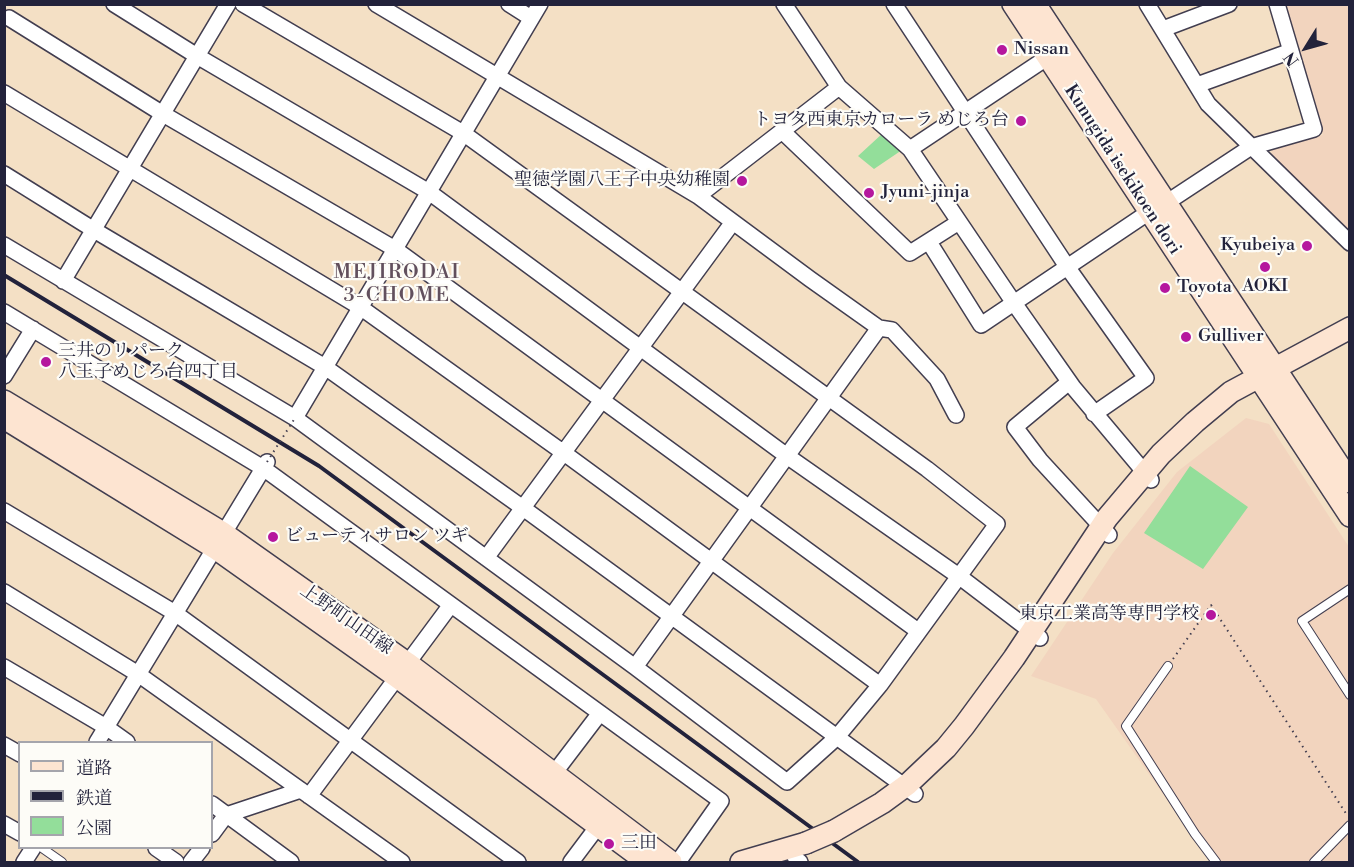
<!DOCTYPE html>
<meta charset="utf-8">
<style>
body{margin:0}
#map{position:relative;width:1354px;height:867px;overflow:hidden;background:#f4e0c5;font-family:"Libre Bodoni","Noto Serif JP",serif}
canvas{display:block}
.frame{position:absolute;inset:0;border:6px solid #22223b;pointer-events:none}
.legend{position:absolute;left:18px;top:741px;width:195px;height:108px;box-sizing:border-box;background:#fdfcf7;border:2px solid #a5a5ac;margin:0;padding:8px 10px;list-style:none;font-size:18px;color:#22223b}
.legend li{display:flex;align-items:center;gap:12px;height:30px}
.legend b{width:30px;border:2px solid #a5a5ac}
.north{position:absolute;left:1276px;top:18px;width:60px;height:60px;-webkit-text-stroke:4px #fdfcf7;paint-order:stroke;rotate:233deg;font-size:16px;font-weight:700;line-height:24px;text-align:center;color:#22223b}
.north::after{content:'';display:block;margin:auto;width:21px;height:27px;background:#22223b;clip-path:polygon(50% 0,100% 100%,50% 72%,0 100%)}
</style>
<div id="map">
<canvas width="1354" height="867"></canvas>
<div class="frame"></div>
<ul class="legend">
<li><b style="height:8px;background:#fde4d1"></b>道路</li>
<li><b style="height:8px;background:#22223b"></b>鉄道</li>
<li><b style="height:16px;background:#93de9a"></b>公園</li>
</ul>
<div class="north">N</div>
</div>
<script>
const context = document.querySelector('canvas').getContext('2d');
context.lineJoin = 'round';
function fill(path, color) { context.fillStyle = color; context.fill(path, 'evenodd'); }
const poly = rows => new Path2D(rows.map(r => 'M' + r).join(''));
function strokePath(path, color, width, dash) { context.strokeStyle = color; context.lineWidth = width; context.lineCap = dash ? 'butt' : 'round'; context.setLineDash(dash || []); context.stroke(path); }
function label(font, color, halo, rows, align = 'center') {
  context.font = font + ' "Libre Bodoni","Noto Serif JP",serif'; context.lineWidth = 4.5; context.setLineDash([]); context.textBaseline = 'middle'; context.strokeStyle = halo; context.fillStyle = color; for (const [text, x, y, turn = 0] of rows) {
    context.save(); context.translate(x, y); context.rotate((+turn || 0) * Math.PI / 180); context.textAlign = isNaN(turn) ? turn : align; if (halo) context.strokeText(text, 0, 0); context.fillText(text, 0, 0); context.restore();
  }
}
const built = poly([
 [1283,5,1349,5,1349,233,1271,156,1272,148,1323,135],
 [1246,418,1269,424,1349,547,1349,862,1211,862,1096,699,1031,676,1113,553,1177,472]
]);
const green = poly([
 [883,133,902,150,874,169,858,156],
 [1190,466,1248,507,1203,569,1144,533]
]);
const path = poly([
 [1173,659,1211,605,1347,815]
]);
const lane = poly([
 [1350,589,1302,621,1350,695],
 [1168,666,1126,726,1195,834,1216,862],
 [42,848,62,862],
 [1314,862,1350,825]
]);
const street = poly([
 [114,4,197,56,429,192,787,456,960,577,1040,638],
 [376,4,698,196,810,279,879,328,892,330,937,379,956,415],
 [509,4,531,18],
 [784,4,839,87,910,149,1014,303,1073,387,1151,480],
 [894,4,1068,268,1146,378,1094,414],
 [1147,4,1208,104,1350,243],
 [9,18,163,114,395,249,918,631],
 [1163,29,1229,4],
 [1197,85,1291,51],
 [4,93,360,307,564,453,880,685],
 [782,131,910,253,959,222],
 [910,149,1048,57],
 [4,174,94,230,325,367,523,508,915,794],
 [698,196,839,87],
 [1166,203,1251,147,1314,129,1277,4],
 [929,242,981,325,1149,212],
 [4,245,295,418,635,667,787,782,836,738,880,685,997,524,927,469,463,133,243,4],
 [63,281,228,4],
 [4,312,263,468,721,801,678,862],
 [4,376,33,329],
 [1069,382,1015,427,1040,460,1109,535],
 [295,418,540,4],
 [4,511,175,613,518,862],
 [486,558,733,222],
 [4,592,138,674,402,862],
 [4,667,106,727,127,742],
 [635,667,879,328],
 [97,742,267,462],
 [4,745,20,754],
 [549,780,600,713],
 [309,796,450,606],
 [212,804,291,862],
 [4,824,20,833],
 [212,834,226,815,301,790],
 [156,848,176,862],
 [791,848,796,859,800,862],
 [24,862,33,848],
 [191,862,202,848],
 [571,862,604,818]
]);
const secondary = poly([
 [1013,4,1350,516],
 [1035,4,1350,482],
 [4,401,223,533,407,663,671,862],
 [4,418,215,548,397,677,647,862],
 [834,831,882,803,908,784,946,748,964,726,1014,658,1107,518,1161,454,1195,422,1231,392,1350,328],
 [741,862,806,843]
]);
const rail = poly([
 [4,275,319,466,858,862]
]);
const pathBridge = poly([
 [267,462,295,418]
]);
const secondaryBridge = poly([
 [806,843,834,831]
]);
const markers = [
 [1002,50,6,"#b5179e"],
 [1021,121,6,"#b5179e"],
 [742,181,6,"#b5179e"],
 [869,193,6,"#b5179e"],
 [1307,246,6,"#b5179e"],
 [1265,267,6,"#b5179e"],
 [1165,288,6,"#b5179e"],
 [1186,337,6,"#b5179e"],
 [46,362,6,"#b5179e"],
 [273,537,6,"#b5179e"],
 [1211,615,6,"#b5179e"],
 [609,844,6,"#b5179e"]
];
const poiNames = [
 ["Nissan",1014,50],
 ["トヨタ西東京カローラ めじろ台",1009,121,"right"],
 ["聖徳学園八王子中央幼稚園",730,181,"right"],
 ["Jyuni-jinja",881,193],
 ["Kyubeiya",1295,246,"right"],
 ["AOKI",1265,287,"center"],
 ["Toyota",1177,288],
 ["Gulliver",1198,337],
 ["三井のリパーク",58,352],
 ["八王子めじろ台四丁目",58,373],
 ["ビューティサロン ツギ",285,537],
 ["東京工業高等専門学校",1199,615,"right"],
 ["三田",621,844]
];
const streetNames = [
 ["Kunugida isekikoen dori",1122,170,57],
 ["上野町山田線",346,620,35]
];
const neighbourhoodNames = [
 ["MEJIRODAI",397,273],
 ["3-CHOME",397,296]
];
fill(built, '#f2d4be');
fill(green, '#93de9a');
strokePath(lane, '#423e50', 10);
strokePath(street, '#423e50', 18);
strokePath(secondary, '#423e50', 24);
strokePath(path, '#423e50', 2, [1.5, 4.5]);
strokePath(lane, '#fff', 8);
strokePath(street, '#fff', 15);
strokePath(secondary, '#fde4d1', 21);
strokePath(rail, '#22223b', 4);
strokePath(secondaryBridge, '#423e50', 24, []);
strokePath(pathBridge, '#423e50', 2, [1.5, 4.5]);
strokePath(secondaryBridge, '#fde4d1', 21);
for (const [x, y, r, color] of markers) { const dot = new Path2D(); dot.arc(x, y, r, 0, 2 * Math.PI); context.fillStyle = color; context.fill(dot); strokePath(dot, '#fdfcf7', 2); }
label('18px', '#22223b', '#fdfcf7', poiNames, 'left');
label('18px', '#22223b', '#fdfcf7', streetNames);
context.letterSpacing = '1.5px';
label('20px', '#62505d', '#fdfcf7', neighbourhoodNames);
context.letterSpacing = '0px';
</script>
